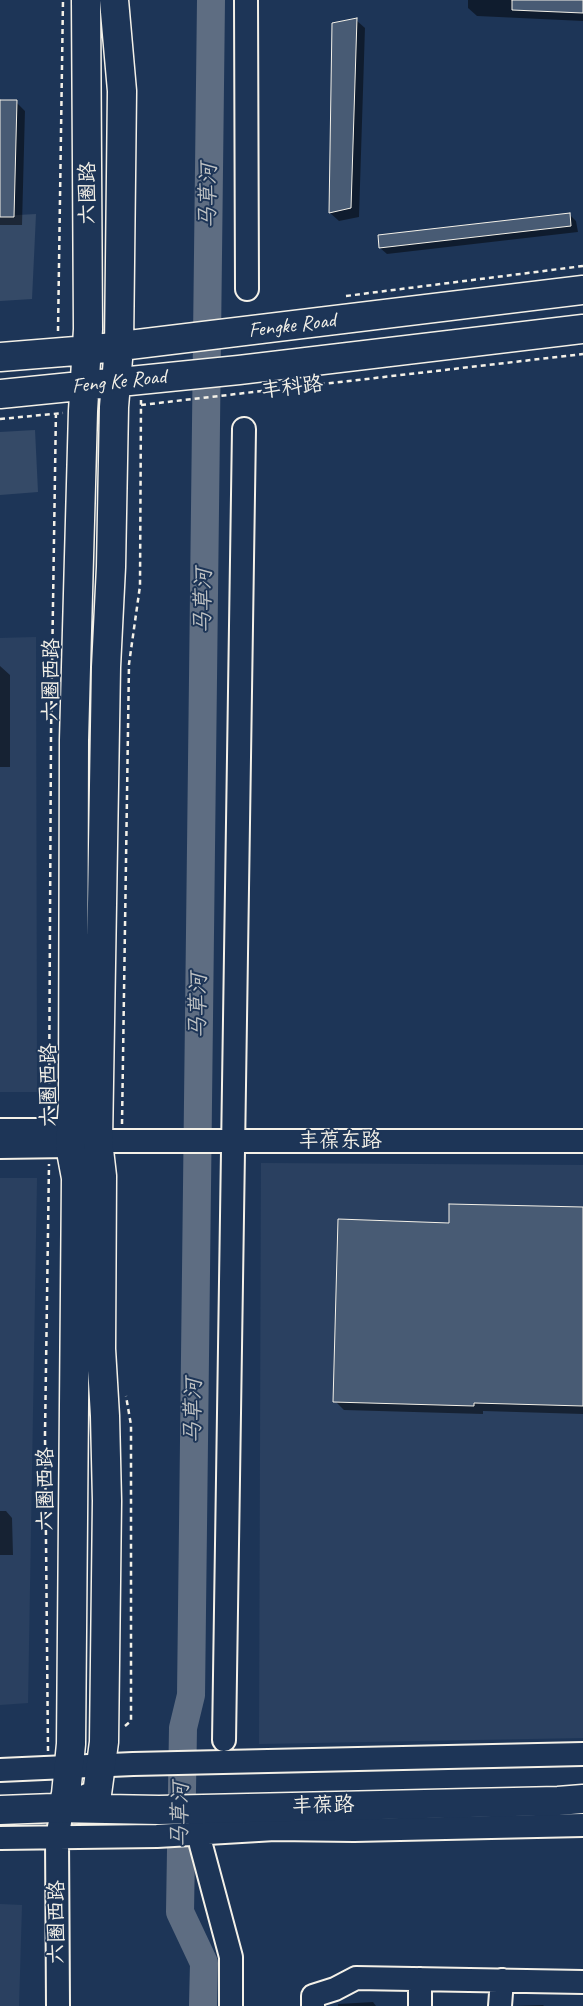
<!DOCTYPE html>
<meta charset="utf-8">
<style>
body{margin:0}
canvas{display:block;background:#1d3557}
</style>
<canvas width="583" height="2006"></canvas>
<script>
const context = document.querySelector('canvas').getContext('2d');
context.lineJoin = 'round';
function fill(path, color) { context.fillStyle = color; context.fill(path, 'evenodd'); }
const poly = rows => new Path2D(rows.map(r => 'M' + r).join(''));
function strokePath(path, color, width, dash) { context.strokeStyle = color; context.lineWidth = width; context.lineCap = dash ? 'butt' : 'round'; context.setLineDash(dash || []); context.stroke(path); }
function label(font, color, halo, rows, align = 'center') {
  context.font = font + ' Caveat,"LXGW WenKai TC",sans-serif'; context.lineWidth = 4; context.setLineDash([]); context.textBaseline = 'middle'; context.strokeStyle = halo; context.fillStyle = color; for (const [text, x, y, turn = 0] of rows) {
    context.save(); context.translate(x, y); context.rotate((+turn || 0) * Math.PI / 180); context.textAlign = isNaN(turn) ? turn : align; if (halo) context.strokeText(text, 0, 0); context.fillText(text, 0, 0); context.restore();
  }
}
const built = poly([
 [36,637,37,1092,0,1092,0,638],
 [261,1163,583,1165,583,1738,259,1744],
 [0,1178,37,1178,28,1703,0,1705],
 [0,1904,22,1905,19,2006,0,2006]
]);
const green = poly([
 [36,214,32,299,0,301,0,216],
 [35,430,38,492,0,495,0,432]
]);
const shadow = poly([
 [468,0,583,0,583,21,477,16,468,8],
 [356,20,365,28,359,217,339,221,330,213],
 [0,101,16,102,25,111,22,225,0,225],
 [569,214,576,221,578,232,387,254,380,248],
 [0,666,10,675,10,767,0,767],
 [583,1209,583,1414,483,1411,483,1414,344,1410,335,1401,450,1224],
 [0,1511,6,1511,12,1518,13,1555,0,1555],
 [373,2002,376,2006,338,2006,338,2004],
 [543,2005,544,2006,514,2006]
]);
const river = poly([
 [203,2006,204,1963,180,1912,183,1728,191,1695,211,0]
]);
const building = poly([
 [512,0,583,0,583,13,512,10,512,0],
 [357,18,351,208,329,213,332,23,357,18],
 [0,100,17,100,14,217,0,217,0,100],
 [570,213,571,226,379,248,378,235,570,213],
 [449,1204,583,1207,583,1406,474,1403,474,1406,333,1402,338,1219,449,1223,449,1204]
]);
const path = poly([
 [346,296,583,266],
 [58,331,63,0],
 [141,405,583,354],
 [0,419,63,413],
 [49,1111,51,734,56,409],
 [122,1124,129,664,140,586,141,400],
 [125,1726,131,1721,131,1425,126,1396],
 [48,1751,45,1434,49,1164]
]);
const minor = poly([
 [246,0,247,289],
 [0,1130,71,1130,85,1136],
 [0,1147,70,1146,98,1141,583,1141],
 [224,1740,244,429],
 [0,1770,133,1764,583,1754],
 [201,1834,201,1845,231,1957,231,2006],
 [0,1838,157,1836,275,1829,354,1830,583,1825],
 [58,2006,57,1837,60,1822],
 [313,2006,313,1996,335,1989,356,1978,583,1982],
 [420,2006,420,1979],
 [500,2006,502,1980]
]);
const major = poly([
 [0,357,88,350,583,290],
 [0,394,239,370,583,329],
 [62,1809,97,1794,104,1742,107,1501,105,1416,101,1349,102,1176,98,1141,106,667,111,567,114,407,119,347,122,91,114,0],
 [62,1809,66,1794,71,1744,76,1178,70,1146,73,1103,74,740,83,411,88,329,86,0],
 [0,1810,54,1808,159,1810,558,1801,583,1799]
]);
const streetNames = [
 ["六圈路",88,193,-90],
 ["Fengke Road",292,326,-7],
 ["Feng Ke Road",119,382,-6],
 ["丰科路",292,388,-7],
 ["六圈西路",52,680,-89],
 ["六圈西路",49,1085,-90],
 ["丰葆东路",340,1141],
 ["六圈西路",46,1489,-90],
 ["丰葆路",323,1806,-1],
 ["六圈西路",57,1922,-90]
];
const waterNames = [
 ["马草河",209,196,-89],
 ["马草河",204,601,-89],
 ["马草河",199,1006,-89],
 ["马草河",194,1411,-89],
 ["马草河",181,1815,-89]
];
fill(built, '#2a4060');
fill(green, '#354a67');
fill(shadow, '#0007');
strokePath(river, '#5e6d82', 28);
fill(building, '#485b74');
strokePath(building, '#f4f1e8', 1);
strokePath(minor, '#f4f1e8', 26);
strokePath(major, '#f4f1e8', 31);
strokePath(path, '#f4f1e8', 2.5, [5, 4]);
strokePath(minor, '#1d3557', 22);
strokePath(major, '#1d3557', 28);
label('21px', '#f4f1e8', '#1d3557', streetNames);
label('italic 22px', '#c0c3c4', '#1d3557', waterNames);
</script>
